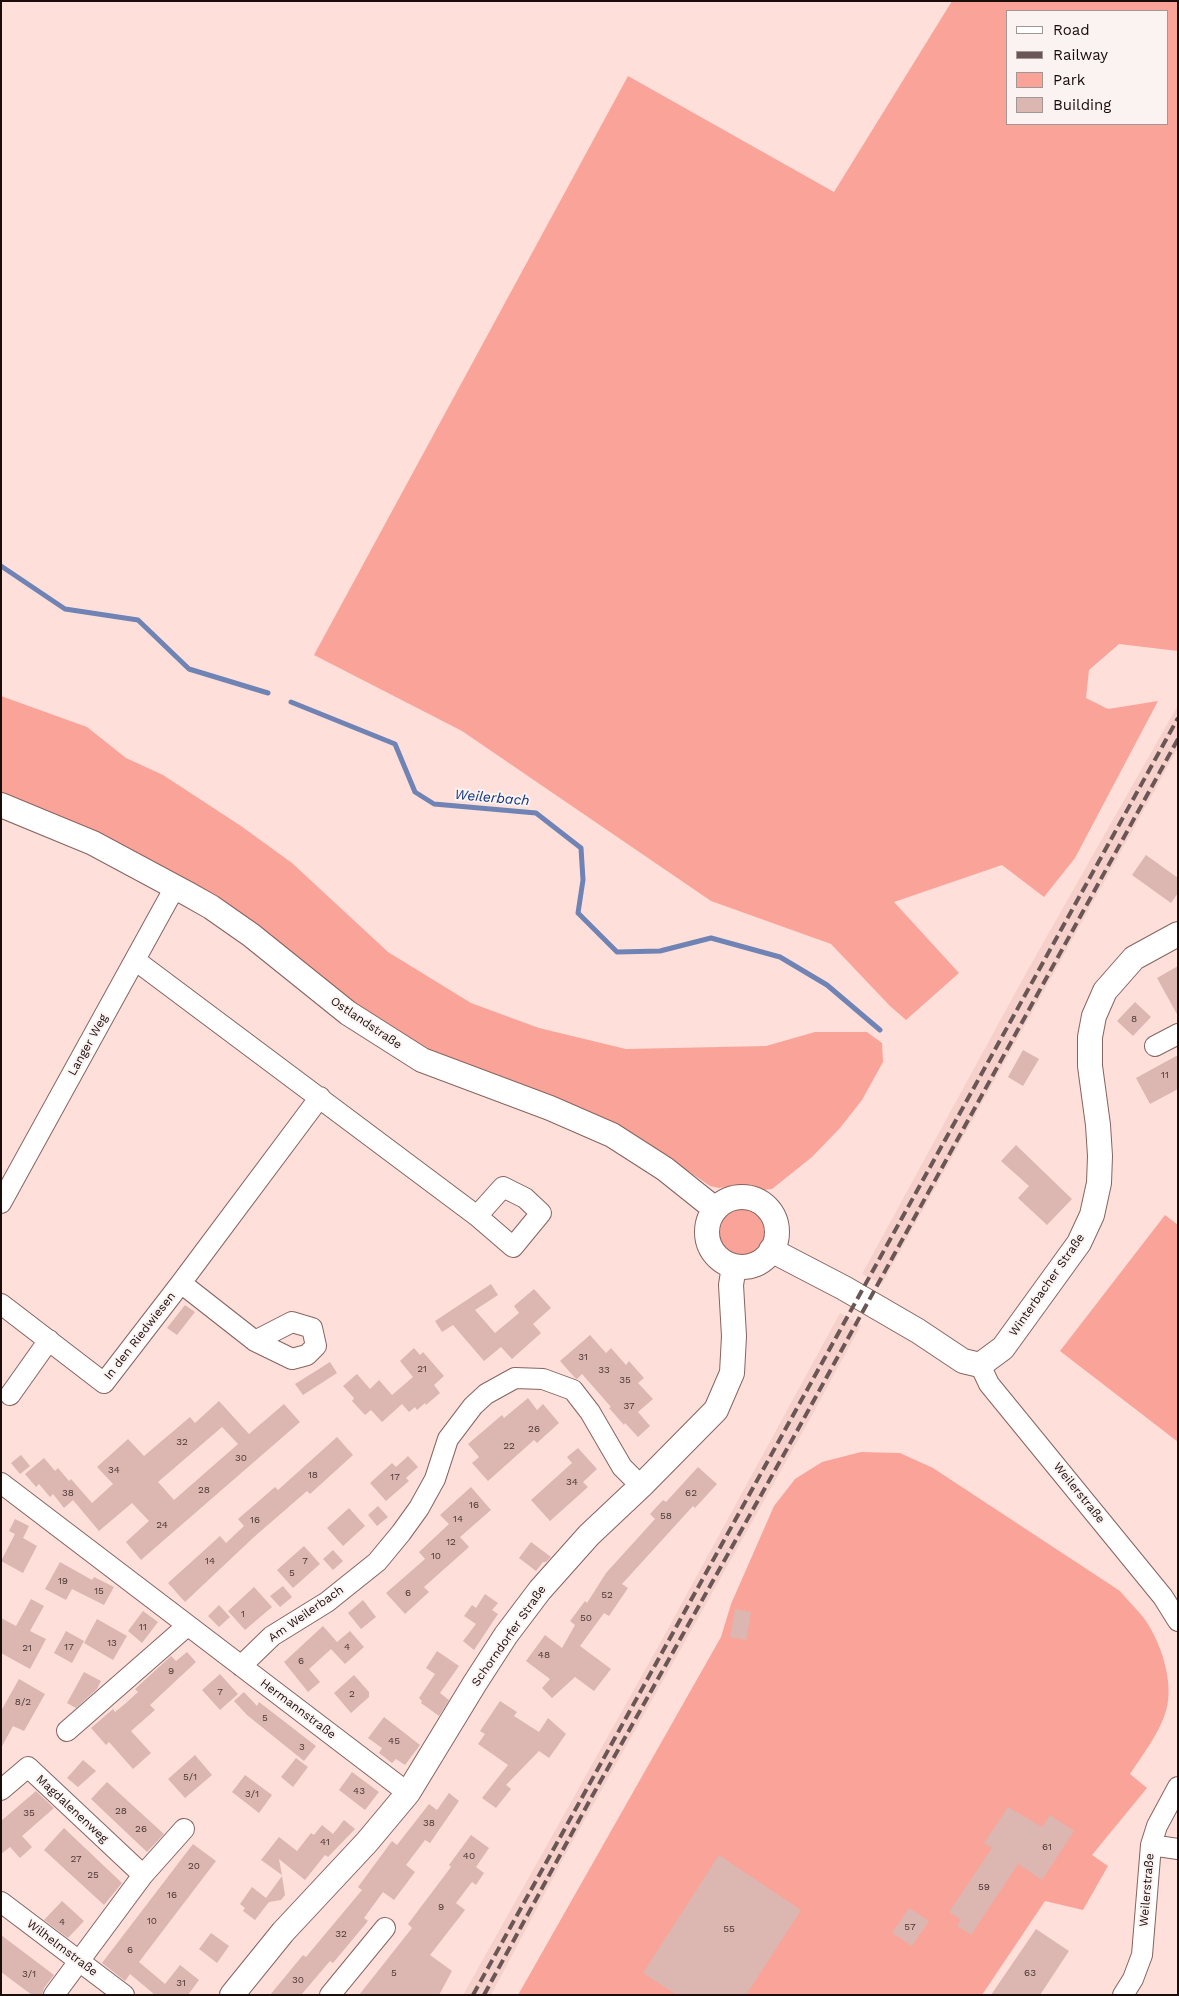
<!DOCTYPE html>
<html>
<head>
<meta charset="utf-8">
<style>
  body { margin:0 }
  #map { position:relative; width:1179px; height:1996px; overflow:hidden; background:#ffdfda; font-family:"Work Sans",sans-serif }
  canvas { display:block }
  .frame { position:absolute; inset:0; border:2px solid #190c0b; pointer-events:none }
  .legend { position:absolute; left:1006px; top:10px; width:162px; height:115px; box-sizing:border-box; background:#fbf3f1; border:1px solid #a19795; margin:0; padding:6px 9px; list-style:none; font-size:15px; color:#190c0b }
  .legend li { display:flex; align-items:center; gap:10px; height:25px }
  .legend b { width:25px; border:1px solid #a19795 }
</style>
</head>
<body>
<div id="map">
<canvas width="1179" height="1996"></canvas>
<div class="frame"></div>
<ul class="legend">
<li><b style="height:6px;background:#fff"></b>Road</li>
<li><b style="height:6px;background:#6a5654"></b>Railway</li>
<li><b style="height:14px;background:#faa499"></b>Park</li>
<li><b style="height:14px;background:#dcb6b0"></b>Building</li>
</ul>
</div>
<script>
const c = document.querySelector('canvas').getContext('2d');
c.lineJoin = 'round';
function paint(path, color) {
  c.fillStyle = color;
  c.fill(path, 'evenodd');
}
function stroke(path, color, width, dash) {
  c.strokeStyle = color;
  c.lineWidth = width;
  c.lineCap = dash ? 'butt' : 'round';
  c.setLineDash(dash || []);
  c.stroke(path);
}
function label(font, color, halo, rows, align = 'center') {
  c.font = font + ' "Work Sans",sans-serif';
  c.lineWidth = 4;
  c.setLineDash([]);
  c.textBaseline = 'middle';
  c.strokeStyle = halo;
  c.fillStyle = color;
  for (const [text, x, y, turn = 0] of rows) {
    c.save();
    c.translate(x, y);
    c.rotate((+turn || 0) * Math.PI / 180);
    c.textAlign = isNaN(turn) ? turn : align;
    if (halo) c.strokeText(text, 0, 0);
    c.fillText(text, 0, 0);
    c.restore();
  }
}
paint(new Path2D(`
  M 1178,705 L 1178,748 L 882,1284 L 862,1274 L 1026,973 Z
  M 840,1313 L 861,1325 L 811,1417 L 570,1846 L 491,1995 L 463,1995 L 664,1636 Z`), '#f6d1cb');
paint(new Path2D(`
  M 952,1 L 1178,1 L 1178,651 L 1119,644 L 1089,670 L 1086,698 L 1108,709 L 1158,701 L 1075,858 L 1044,897 L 1002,865 L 894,902 L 959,973 L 906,1020 L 890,1006 L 831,944 L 711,901 L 462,731 L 314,655 L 628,76 L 834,192 ZM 1168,11 L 1168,124 L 1008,124 L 1008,11 Z
  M 1,696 L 87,727 L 126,758 L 163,775 L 241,826 L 292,863 L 388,952 L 471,1003 L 539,1028 L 626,1049 L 766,1046 L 815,1032 L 867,1032 L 882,1043 L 883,1062 L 862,1100 L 840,1128 L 812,1157 L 772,1189 L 763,1190 L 733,1186 L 719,1188 L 710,1186 L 659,1151 L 605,1120 L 457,1065 L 394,1032 L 30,805 L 1,793 Z
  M716 1231a25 25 0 1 1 50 0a25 25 0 1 1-50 0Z
  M 1165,1215 L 1178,1225 L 1178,1442 L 1060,1351 Z
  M 861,1452 L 900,1453 L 933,1468 L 1120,1591 C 1127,1600 1136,1608 1143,1617 C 1160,1639 1175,1683 1166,1711 C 1159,1734 1143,1754 1130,1774 L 1147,1788 L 1092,1855 L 1108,1866 L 1083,1910 L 1045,1901 L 982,1995 L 518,1995 L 721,1637 L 731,1604 L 774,1506 L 795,1479 L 822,1462 Z`), '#faa499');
stroke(new Path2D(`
  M 1,566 L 65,609 L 138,620 L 189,669 L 268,693
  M 291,702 L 395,744 L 415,792 L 434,804 L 536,813 L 581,848 L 583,880 L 578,913 L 617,952 L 660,951 L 711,938 L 780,957 L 827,985 L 880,1030`), '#6f84b4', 5);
paint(new Path2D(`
  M 1146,855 L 1178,878 L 1178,893 L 1171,903 L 1132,875 Z
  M 1178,966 L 1178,1016 L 1157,978 Z
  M 1135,1002 L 1151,1017 L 1133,1036 L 1117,1021 Z
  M 1023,1050 L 1039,1059 L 1023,1086 L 1008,1077 Z
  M 1178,1055 L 1178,1089 L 1150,1104 L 1136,1078 Z
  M 1016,1145 L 1072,1199 L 1047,1225 L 1018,1198 L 1029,1186 L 1001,1161 Z
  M 491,1284 L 498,1295 L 475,1310 L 495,1333 L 519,1313 L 514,1306 L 534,1289 L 551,1308 L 533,1324 L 541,1333 L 512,1359 L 501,1347 L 484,1361 L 453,1325 L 442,1332 L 435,1321 Z
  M 185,1305 L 195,1312 L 177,1335 L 167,1328 Z
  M 590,1335 L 606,1353 L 611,1348 L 626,1365 L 629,1361 L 644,1378 L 638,1383 L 653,1399 L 638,1412 L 650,1426 L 638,1437 L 625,1423 L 624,1425 L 609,1408 L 611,1407 L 582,1374 L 577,1379 L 575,1378 L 560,1361 Z
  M 414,1348 L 420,1355 L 423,1352 L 444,1376 L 434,1385 L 440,1393 L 426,1405 L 425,1403 L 417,1410 L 415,1407 L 409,1412 L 402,1404 L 382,1422 L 371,1410 L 365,1415 L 352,1401 L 354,1398 L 343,1386 L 357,1374 L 370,1389 L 379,1380 L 392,1395 L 413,1377 L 400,1361 Z
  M 330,1362 L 337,1373 L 303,1395 L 295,1384 Z
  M 528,1398 L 537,1410 L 543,1404 L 559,1423 L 537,1443 L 534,1440 L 488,1481 L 472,1463 L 479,1457 L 468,1444 L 502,1415 L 504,1418 Z
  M 219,1401 L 249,1434 L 284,1404 L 300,1422 L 141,1560 L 126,1542 L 149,1521 L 132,1503 L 99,1531 L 73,1500 L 64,1508 L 53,1494 L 50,1497 L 39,1484 L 36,1487 L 25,1474 L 44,1458 L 55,1471 L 58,1468 L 69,1481 L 71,1479 L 92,1503 L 113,1484 L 97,1467 L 128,1439 L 144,1456 L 190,1417 L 195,1423 ZM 222,1427 L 238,1444 L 174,1500 L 158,1482 Z
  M 337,1437 L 353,1455 L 310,1494 L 307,1491 L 254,1537 L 185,1602 L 168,1583 L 220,1536 L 226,1543 L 244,1526 L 238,1519 L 275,1487 L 278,1490 Z
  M 578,1448 L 597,1469 L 583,1482 L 588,1487 L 550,1521 L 531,1500 L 572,1463 L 567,1457 Z
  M 21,1455 L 30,1466 L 20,1474 L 11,1463 Z
  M 408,1456 L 418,1467 L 406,1478 L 409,1481 L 386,1501 L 370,1483 L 392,1463 L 396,1467 Z
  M 698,1467 L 717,1484 L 695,1508 L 693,1506 L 622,1584 L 628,1588 L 609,1616 L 604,1613 L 580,1646 L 611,1669 L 594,1691 L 575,1677 L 552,1698 L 542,1688 L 550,1679 L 526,1661 L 545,1635 L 562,1648 L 575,1625 L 570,1621 L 585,1601 L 587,1603 L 606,1573 L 655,1519 L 650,1514 L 663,1500 L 666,1502 Z
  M 471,1487 L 491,1510 L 460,1537 L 469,1547 L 424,1587 L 429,1592 L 405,1614 L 386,1593 L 425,1559 L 419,1552 L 449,1524 L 440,1515 Z
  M 378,1506 L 388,1517 L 377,1526 L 368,1515 Z
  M 349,1508 L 365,1526 L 343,1546 L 327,1528 Z
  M 15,1519 L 29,1526 L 23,1538 L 37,1546 L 23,1573 L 1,1561 L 15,1534 L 9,1531 Z
  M 531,1542 L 551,1557 L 546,1562 L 543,1562 L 536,1571 L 519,1558 Z
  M 304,1546 L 320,1564 L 293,1588 L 277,1570 Z
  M 333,1550 L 343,1561 L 333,1570 L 323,1559 Z
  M 60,1562 L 92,1580 L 94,1577 L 114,1587 L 104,1605 L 72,1589 L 66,1600 L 45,1589 Z
  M 283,1586 L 292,1597 L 280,1607 L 270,1596 Z
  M 254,1587 L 272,1607 L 245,1630 L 228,1611 Z
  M 485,1594 L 498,1603 L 492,1610 L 498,1614 L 474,1650 L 463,1641 L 476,1624 L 464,1616 L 472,1605 L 476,1608 Z
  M 31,1599 L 44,1606 L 30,1631 L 46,1639 L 30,1669 L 1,1653 L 1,1618 L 16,1626 Z
  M 363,1600 L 376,1617 L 361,1629 L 348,1613 Z
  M 219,1605 L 230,1617 L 219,1627 L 208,1616 Z
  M 735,1609 L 751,1612 L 746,1640 L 730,1637 Z
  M 143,1611 L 158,1622 L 142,1643 L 128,1631 Z
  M 97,1619 L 127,1636 L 113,1660 L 84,1643 Z
  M 323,1626 L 337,1642 L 350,1631 L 364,1647 L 345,1664 L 331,1649 L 309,1669 L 320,1682 L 308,1692 L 284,1662 Z
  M 66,1631 L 84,1641 L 72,1663 L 54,1653 Z
  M 437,1651 L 459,1666 L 440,1693 L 449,1700 L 439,1716 L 421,1703 L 422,1701 L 419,1698 L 435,1674 L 426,1668 Z
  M 187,1652 L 196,1662 L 150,1705 L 155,1710 L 131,1731 L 151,1753 L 133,1769 L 109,1742 L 106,1745 L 91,1728 L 113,1709 L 115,1712 L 126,1703 L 138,1692 L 135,1689 L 171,1656 L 176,1661 Z
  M 84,1672 L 101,1681 L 97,1689 L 76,1708 L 67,1703 Z
  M 220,1674 L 238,1694 L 220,1710 L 202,1690 Z
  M 354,1675 L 369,1692 L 369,1697 L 351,1713 L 334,1693 Z
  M 19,1679 L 45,1694 L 24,1731 L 13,1726 L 1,1748 L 1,1711 Z
  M 244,1692 L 257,1706 L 259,1702 L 316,1746 L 304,1761 L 247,1715 L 234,1701 Z
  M 500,1701 L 517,1712 L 514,1716 L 539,1732 L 548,1718 L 566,1734 L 549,1758 L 539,1751 L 506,1785 L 511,1789 L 496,1808 L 482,1798 L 508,1765 L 478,1744 L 485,1734 L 480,1731 Z
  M 384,1717 L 420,1745 L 405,1765 L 396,1759 L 392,1763 L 379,1753 L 382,1748 L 368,1738 Z
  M 195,1755 L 212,1775 L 185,1798 L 168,1779 Z
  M 296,1758 L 308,1767 L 293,1787 L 281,1777 Z
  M 83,1760 L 96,1771 L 78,1787 L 67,1778 Z
  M 352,1772 L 379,1792 L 365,1810 L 339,1790 Z
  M 245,1775 L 272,1795 L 259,1813 L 232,1792 Z
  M 107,1782 L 164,1834 L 147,1852 L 91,1799 Z
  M 36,1791 L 54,1808 L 22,1836 L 32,1847 L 20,1858 L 10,1847 L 1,1854 L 1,1821 Z
  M 449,1793 L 459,1801 L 430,1843 L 425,1840 L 406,1865 L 415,1872 L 394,1900 L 383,1892 L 364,1918 L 368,1921 L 333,1963 L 330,1961 L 301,1995 L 270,1995 L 303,1955 L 306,1957 L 362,1890 L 358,1887 L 392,1841 L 397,1845 L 429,1804 L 437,1810 Z
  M 1008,1807 L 1042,1827 L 1050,1815 L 1074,1831 L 1042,1880 L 1018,1864 L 971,1935 L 957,1926 L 961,1920 L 949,1912 L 992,1848 L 984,1843 Z
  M 344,1820 L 355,1829 L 328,1857 L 325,1855 L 305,1880 L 279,1859 L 282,1875 L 261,1860 L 279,1837 L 297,1851 L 311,1833 L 314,1835 L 322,1825 L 333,1834 Z
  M 64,1828 L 122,1883 L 104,1905 L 44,1850 Z
  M 471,1835 L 489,1848 L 476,1867 L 484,1873 L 476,1885 L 472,1882 L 456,1903 L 465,1910 L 430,1955 L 452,1971 L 439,1995 L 359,1995 L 412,1928 L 408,1924 L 451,1867 L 449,1865 Z
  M 193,1844 L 216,1861 L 139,1962 L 165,1984 L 180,1965 L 199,1980 L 188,1995 L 155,1995 L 130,1974 L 125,1981 L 102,1963 Z
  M 719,1855 L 801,1910 L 746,1995 L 677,1995 L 643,1973 Z
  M 282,1876 L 285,1895 L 281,1900 L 269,1902 L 255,1920 L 243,1911 L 245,1908 L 240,1904 L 252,1887 L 266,1898 Z
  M 62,1901 L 84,1921 L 68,1938 L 44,1920 Z
  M 909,1908 L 929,1921 L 912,1946 L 892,1933 Z
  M 1036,1929 L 1069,1951 L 1040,1995 L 991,1995 Z
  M 211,1933 L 229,1946 L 217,1963 L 199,1949 Z
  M 1,1935 L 54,1975 L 44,1988 L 42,1995 L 32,1995 L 1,1972 Z`), '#dcb6b0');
const minor = new Path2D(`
  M 135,960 L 477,1216 L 513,1247 L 541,1213 L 525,1198 L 503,1187 L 477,1216
  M 1155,1046 L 1178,1034
  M 1,1203 L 175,887
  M 181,1283 L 255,1341 L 292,1359 L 307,1355 L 316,1346 L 312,1328 L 292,1322 L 255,1341
  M 1,1304 L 104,1383 L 181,1283 L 320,1097
  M 980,1365 L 989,1384 L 1163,1597 L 1178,1621
  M 10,1395 L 49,1340
  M 1,1483 L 408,1793
  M 241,1666 L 272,1636 L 327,1602 L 377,1562 L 401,1533 L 419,1508 L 435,1479 L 448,1439 L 473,1406 L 486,1394 L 515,1378 L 543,1379 L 573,1390 L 590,1412 L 622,1467 L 641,1486
  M 67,1731 L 187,1626
  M 1,1790 L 28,1767 L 143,1875
  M 1151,1845 L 1178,1849
  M 1,1902 L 124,1995
  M 54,1995 L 143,1875 L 184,1829
  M 330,1995 L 385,1928
  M 1123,1995 L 1133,1979 L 1142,1955 L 1151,1845 L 1157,1826 L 1178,1787`);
const tertiary = new Path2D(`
  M 1,805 L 93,843 L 188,894 L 211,907 L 251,935 L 348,1013 L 422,1060 L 550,1108 L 612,1135 L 665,1169 L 715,1209
  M707 1232a35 35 0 1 1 70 0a35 35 0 1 1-70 0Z
  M 771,1250 L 844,1288 L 918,1331 L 963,1361 L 980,1365 L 1003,1348 L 1079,1243 L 1092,1215 L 1099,1183 L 1100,1156 L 1098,1125 L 1090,1066 L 1090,1037 L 1094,1016 L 1105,991 L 1134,958 L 1178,934
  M 232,1995 L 283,1932 L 367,1842 L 408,1793 L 475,1683 L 506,1635 L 540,1590 L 589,1535 L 641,1486 L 716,1410 L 732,1373 L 734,1336 L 731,1285 L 734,1266`);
stroke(minor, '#86645f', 22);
stroke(tertiary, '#86645f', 26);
stroke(minor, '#fff', 20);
stroke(tertiary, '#fff', 24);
stroke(new Path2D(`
  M 473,1995 L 1178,718
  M 484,1995 L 590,1800 L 797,1431 L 1178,739`), '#6a5654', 4, [10, 5]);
label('10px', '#4a3634', null, [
  ["8",1134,1019],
  ["11",1165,1075],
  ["31",583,1357],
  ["21",422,1369],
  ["33",604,1370],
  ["35",625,1380],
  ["37",629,1406],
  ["26",534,1429],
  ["32",182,1442],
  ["22",509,1446],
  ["30",241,1458],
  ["34",114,1470],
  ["18",313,1475],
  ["17",395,1477],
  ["34",572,1482],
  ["28",204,1490],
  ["38",68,1493],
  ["62",691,1493],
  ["16",474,1505],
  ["58",666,1516],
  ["14",458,1519],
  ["16",255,1520],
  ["24",162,1525],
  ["12",451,1542],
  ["10",436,1556],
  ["14",210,1561],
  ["7",305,1561],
  ["5",292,1573],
  ["19",63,1581],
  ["15",99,1591],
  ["6",408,1593],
  ["52",607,1595],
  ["1",243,1614],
  ["50",586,1618],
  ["11",143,1627],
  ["13",112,1643],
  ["17",69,1647],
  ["4",347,1647],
  ["21",27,1648],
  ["48",544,1655],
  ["6",301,1661],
  ["9",171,1671],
  ["7",220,1692],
  ["2",352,1694],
  ["8/2",23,1702],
  ["5",265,1718],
  ["45",394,1741],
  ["3",302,1747],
  ["5/1",190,1777],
  ["43",359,1791],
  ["3/1",252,1794],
  ["28",121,1811],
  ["35",29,1813],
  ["38",429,1823],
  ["26",141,1829],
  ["41",325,1842],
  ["61",1047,1847],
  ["40",469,1856],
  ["27",76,1859],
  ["20",194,1866],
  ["25",93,1875],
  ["59",984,1887],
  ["16",172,1895],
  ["9",441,1907],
  ["10",152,1921],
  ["4",62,1922],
  ["57",910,1927],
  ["55",729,1929],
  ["32",341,1934],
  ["6",130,1950],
  ["5",394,1973],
  ["63",1030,1973],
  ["3/1",29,1974],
  ["30",298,1980],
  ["31",181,1983]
]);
label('12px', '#190c0b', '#fbf3f1', [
  ["Ostlandstraße",366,1023,34],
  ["Langer Weg",88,1045,-61],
  ["Winterbacher Straße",1047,1285,-55],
  ["In den Riedwiesen",140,1336,-52],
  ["Weilerstraße",1079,1493,51],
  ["Am Weilerbach",306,1614,-35],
  ["Schorndorfer Straße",509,1636,-55],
  ["Hermannstraße",298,1709,37],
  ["Magdalenenweg",72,1809,43],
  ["Weilerstraße",1147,1890,-85],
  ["Wilhelmstraße",62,1948,37]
]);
label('italic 14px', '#0f337f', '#fbf3f1', [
  ["Weilerbach",492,798,5]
]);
</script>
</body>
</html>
